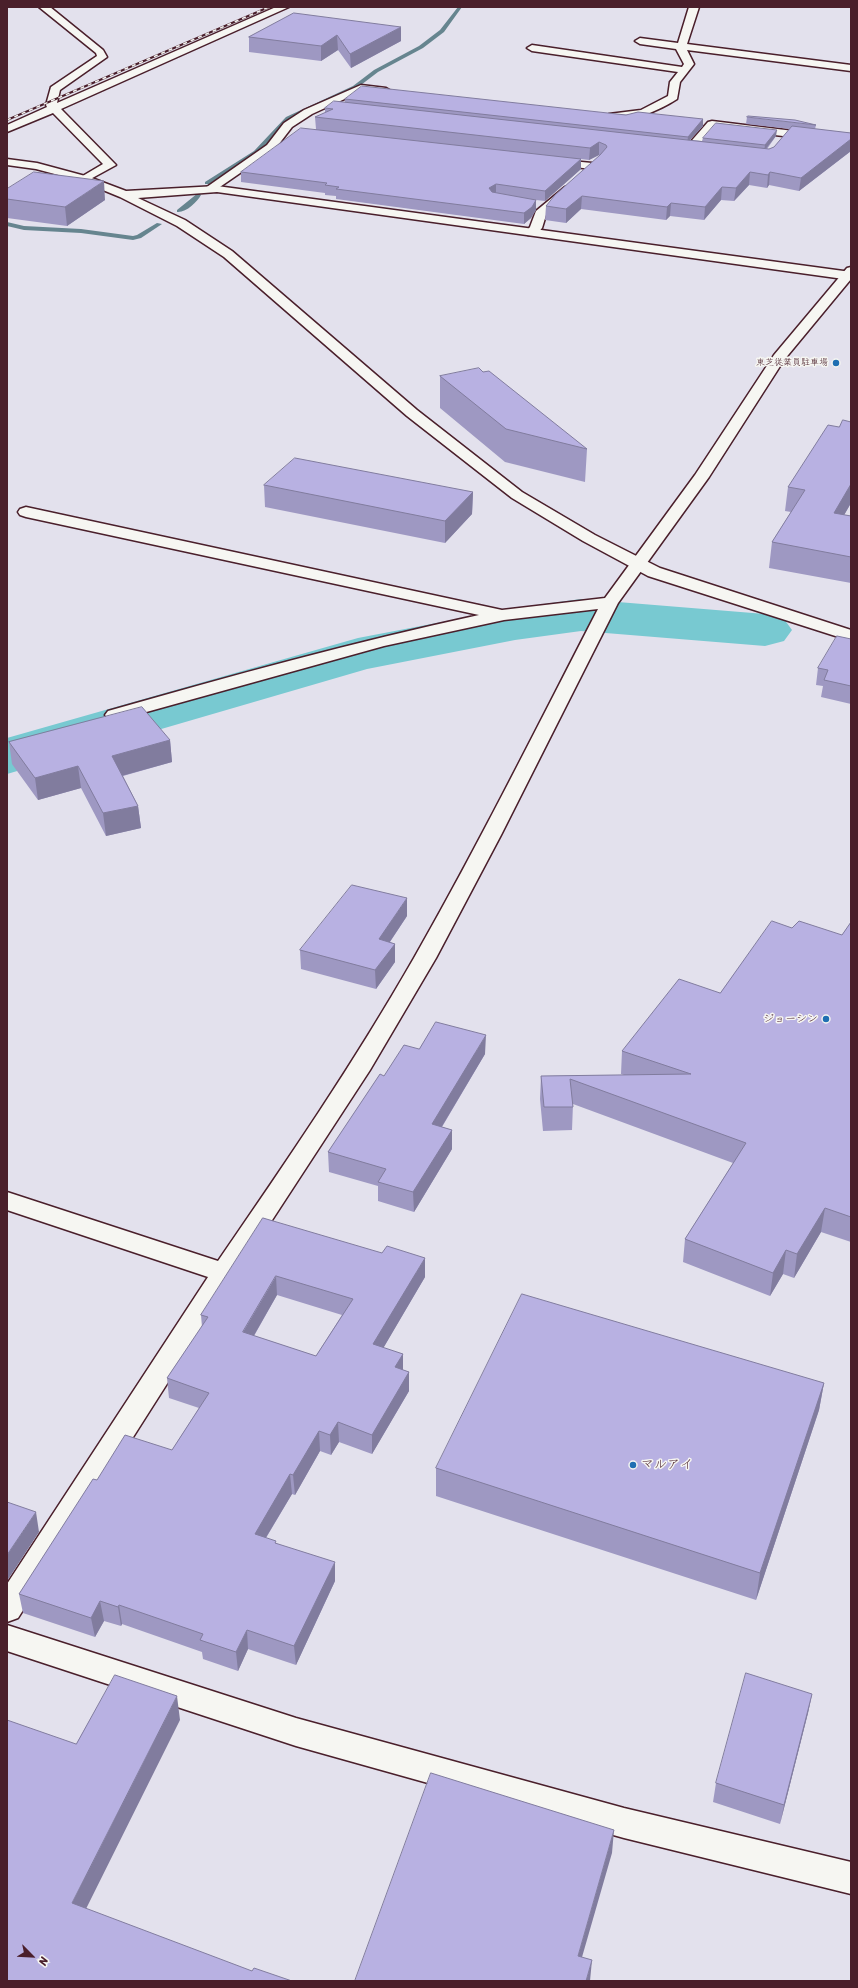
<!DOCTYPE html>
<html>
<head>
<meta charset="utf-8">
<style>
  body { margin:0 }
  #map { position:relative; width:858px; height:1988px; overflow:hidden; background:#e3e1ed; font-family:Sriracha,sans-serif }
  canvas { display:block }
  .frame { position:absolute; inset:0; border:8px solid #4a1f2b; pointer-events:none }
  .north { position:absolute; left:12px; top:1936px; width:40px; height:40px; -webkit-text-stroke:3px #f6f6f2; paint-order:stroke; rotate:114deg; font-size:11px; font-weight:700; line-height:16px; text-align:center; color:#4a1f2b }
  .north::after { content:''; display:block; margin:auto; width:14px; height:18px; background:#4a1f2b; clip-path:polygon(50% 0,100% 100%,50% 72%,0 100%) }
</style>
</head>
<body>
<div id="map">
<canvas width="858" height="1988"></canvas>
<div class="frame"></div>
<div class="north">N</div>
</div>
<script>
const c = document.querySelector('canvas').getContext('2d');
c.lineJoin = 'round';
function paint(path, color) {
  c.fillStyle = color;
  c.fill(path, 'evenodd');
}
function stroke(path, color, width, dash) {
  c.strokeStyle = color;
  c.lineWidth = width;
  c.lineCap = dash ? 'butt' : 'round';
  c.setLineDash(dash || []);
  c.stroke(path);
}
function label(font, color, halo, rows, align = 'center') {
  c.font = font + ' Sriracha,"Klee One",sans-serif';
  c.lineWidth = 3;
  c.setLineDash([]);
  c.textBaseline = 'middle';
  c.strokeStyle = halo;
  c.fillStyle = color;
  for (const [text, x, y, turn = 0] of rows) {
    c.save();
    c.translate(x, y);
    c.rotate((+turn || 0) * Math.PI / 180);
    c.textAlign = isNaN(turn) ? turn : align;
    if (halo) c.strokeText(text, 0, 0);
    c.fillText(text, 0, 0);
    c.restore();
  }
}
paint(new Path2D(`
  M 458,7 L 462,7 L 444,32 L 423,48 L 378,72 L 357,88 L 290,119 L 258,153 L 209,184 L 205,184 L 205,182 L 254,151 L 286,117 L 353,86 L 374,70 L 419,46 L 440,30 Z
  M 198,193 L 201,195 C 197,202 186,213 177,212 L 177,210 Z
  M 7,222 L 24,226 L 81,229 L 133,236 L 137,235 L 157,223 L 162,224 L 141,238 L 133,240 L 81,233 L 24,230 L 7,226 Z`), '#66858f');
paint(new Path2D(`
  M 581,599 L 765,614 L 784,619 L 792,630 L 784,641 L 765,646 L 581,631 L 515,640 L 367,669 L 7,774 L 7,738 L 358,638 L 515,608 Z`), '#78c9d1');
const street = new Path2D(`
  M 39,7 L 50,7 L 103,50 L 107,57 L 60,90 L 57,103 L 276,7 L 289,7 L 61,109 L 116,165 L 85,182 L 81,181 L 79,179 L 81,177 L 103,164 L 53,113 L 7,132 L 7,125 L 47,107 L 46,105 L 51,87 L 97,56 L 96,53 Z
  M 689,7 L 699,7 L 687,44 L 851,65 L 851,71 L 687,50 L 694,64 L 680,82 L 677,99 C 665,107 620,130 608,116 L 609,114 L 641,110 L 668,96 L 670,82 L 678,72 L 532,51 L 527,48 L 532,45 L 682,67 L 684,64 L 676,49 L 640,44 L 635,41 L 640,38 L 678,43 Z
  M 361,85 L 386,88 L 391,91 L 386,94 L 362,91 L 312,114 L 292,127 L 275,149 L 214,191 L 206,191 L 204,189 L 267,145 L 284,123 L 304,110 Z
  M 712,121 L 851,138 L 851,144 L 715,128 L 695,150 L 687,150 L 686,148 L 687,146 L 708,122 Z
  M 551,159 L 592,163 L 598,166 L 592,169 L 547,164 L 545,162 L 547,160 Z
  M 569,186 L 575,189 L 546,215 L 542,228 L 536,235 L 528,235 L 526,232 L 530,227 L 536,211 L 565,187 Z
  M 851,267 L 851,279 L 784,360 L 709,477 L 618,603 L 501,835 L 436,958 L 370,1070 L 233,1280 L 18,1618 L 7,1622 L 7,1584 L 208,1277 L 7,1210 L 7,1192 L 218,1261 C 286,1162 354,1063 414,958 C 479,844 538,725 598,609 L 504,620 L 384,646 L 114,721 L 108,719 L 105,715 L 108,711 C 231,676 354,642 479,615 L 26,517 L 20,515 L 18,512 L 20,509 L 26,507 L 502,610 L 605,598 L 695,475 L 774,355 L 847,268 Z
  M 7,1625 L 296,1718 L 624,1808 L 851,1862 L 851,1894 L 624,1838 L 296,1746 L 7,1651 Z`);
const secondary = new Path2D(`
  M 7,159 L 37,163 L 89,177 L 126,191 L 217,186 L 851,272 L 851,280 L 217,192 L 138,198 L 185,220 L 232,251 L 417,410 L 522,492 L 595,535 L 660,568 L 851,630 L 851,641 L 648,576 L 583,541 L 512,498 L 407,416 L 224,257 L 177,226 L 120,197 L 81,181 L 36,169 L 7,165 Z`);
stroke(street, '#4a1f2b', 3);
stroke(secondary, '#4a1f2b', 3);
paint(street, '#f6f6f2');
paint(secondary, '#f6f6f2');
const rail = new Path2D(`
  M 7,120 L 269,7`);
stroke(rail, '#4a1f2b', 2);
stroke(rail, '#f6f6f2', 1.5, [4]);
paint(new Path2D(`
  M 294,13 L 401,41 L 351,68 L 338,50 L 321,61 L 249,52 L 249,37 Z
  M 345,99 L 703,119 L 703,126 L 690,140 L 702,141 L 703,138 L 776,136 L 767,149 L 769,149 L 774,147 L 790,129 L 746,124 L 747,117 L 816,125 L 815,129 L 851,133 L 851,151 L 799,191 L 769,185 L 767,188 L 749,185 L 734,201 L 721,200 L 704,220 L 670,216 L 666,220 L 581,209 L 566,223 L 545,220 L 546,206 L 600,155 L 599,155 L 589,160 L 581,159 L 581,169 L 545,201 L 536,200 L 536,210 L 531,218 L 524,224 L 336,199 L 336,196 L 325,195 L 325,193 L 241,182 L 241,172 L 316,129 L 315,117 L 325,113 L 325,108 L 345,102 Z
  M 7,189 L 105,200 L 67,226 L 7,218 Z
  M 440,376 L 587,449 L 585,482 L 505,462 L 440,408 Z
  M 851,422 L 851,503 L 844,515 L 851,516 L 851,583 L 769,568 L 772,542 L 791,512 L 785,511 L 788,487 L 839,427 Z
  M 264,485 L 473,492 L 472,514 L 445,543 L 265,507 Z
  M 851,639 L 851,704 L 821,697 L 823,686 L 816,685 L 818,668 Z
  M 170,740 L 172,762 L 123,776 L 138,806 L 141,828 L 106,836 L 81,788 L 38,800 L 12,764 L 9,742 Z
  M 407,916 L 390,942 L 395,944 L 395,962 L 376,989 L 301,969 L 300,950 Z
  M 851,922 L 851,1242 L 821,1232 L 794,1278 L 783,1274 L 770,1296 L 683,1262 L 685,1239 L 733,1163 L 573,1104 L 572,1130 L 543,1131 L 540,1099 L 541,1076 L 624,1075 L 621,1074 L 622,1051 L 720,993 L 792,928 L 842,935 Z
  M 419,1049 L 485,1054 L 442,1127 L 452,1130 L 452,1149 L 414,1212 L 378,1201 L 378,1186 L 329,1172 L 328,1152 L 384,1076 Z
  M 263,1218 L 425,1277 L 383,1348 L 403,1354 L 403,1370 L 409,1372 L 409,1391 L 372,1454 L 339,1442 L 331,1455 L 320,1451 L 295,1495 L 292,1494 L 266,1538 L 276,1543 L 335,1581 L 296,1665 L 248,1649 L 238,1671 L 203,1659 L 202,1652 L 122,1624 L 121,1626 L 104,1621 L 95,1637 L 23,1613 L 19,1594 L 97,1480 L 172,1450 L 199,1408 L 169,1398 L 167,1378 L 202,1327 L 201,1315 ZM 277,1295 L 342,1315 L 316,1356 L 254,1336 Z
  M 824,1383 L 819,1410 L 756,1600 L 436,1496 L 436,1468 Z
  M 812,1694 L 808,1713 L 780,1824 L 713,1802 L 716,1783 Z`), '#9e98c2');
paint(new Path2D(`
  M 401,27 L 401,41 L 351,68 L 350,54 Z
  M 337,35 L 338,50 L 321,61 L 321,46 Z
  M 703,119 L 703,126 L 687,143 L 688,137 Z
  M 777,130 L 776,136 L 764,151 L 765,145 Z
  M 851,139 L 851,151 L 799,191 L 801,178 Z
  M 599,142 L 599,155 L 589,160 L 590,148 Z
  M 581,159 L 581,169 L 545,201 L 545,191 Z
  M 750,172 L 749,185 L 734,201 L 736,188 Z
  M 770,172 L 769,185 L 767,188 L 768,175 Z
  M 104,181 L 105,200 L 67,226 L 65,207 Z
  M 496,184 L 496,195 L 489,198 L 489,188 Z
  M 722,187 L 721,200 L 704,220 L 705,207 Z
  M 582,196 L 581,209 L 566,223 L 566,209 Z
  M 536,200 L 536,210 L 531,218 L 524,224 L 524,213 Z
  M 671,203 L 670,216 L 666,220 L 667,207 Z
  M 851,484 L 851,503 L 831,538 L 834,513 Z
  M 473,492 L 472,514 L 445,543 L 445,521 Z
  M 170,740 L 172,762 L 114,778 L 112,756 Z
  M 78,766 L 81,788 L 38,800 L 35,778 Z
  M 138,806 L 141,828 L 106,836 L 103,813 Z
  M 407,898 L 407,916 L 379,958 L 379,939 Z
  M 395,944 L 395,962 L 376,989 L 375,970 Z
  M 486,1035 L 485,1054 L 432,1143 L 432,1124 Z
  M 452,1130 L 452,1149 L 414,1212 L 413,1192 Z
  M 825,1208 L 821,1232 L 794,1278 L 797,1254 Z
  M 786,1250 L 783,1274 L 770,1296 L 773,1273 Z
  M 425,1258 L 425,1277 L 374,1364 L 373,1344 Z
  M 276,1276 L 277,1295 L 245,1351 L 243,1332 Z
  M 403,1354 L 403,1374 L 395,1367 Z
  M 409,1372 L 409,1391 L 372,1454 L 372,1435 Z
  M 824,1383 L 819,1410 L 756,1600 L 760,1573 Z
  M 338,1422 L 339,1442 L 331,1455 L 330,1435 Z
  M 319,1431 L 320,1451 L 295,1495 L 293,1475 Z
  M 290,1474 L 292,1494 L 256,1554 L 255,1534 Z
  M 36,1512 L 39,1532 L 7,1581 L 7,1555 Z
  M 335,1562 L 335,1581 L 296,1665 L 294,1646 Z
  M 100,1601 L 104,1621 L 95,1637 L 91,1618 Z
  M 119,1605 L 122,1624 L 121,1626 L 118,1607 Z
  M 247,1630 L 248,1649 L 238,1671 L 236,1652 Z
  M 812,1694 L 808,1713 L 780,1824 L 784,1805 Z
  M 177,1696 L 180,1720 L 77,1927 L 72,1903 Z
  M 614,1830 L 612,1853 L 576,1978 L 578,1956 Z
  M 592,1960 L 590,1981 L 586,1981 Z`), '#817c9e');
const building = new Path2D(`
  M 294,13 L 401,27 L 350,54 L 337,35 L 321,46 L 249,37 Z
  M 362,86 L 626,115 L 638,112 L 703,119 L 688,137 L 345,99 Z
  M 334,101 L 769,149 L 774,147 L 792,126 L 851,133 L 851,139 L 801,178 L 770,172 L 768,175 L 750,172 L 736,188 L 722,187 L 705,207 L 671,203 L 667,207 L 582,196 L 566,209 L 546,206 L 555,195 L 600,155 L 607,147 L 606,145 L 599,142 L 590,148 L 315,117 L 333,109 L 325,108 Z
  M 748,116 L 795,120 L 816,125 L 747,117 Z
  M 716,123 L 777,130 L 765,145 L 703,138 Z
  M 301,128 L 581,159 L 545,191 L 496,184 L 489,188 L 492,192 L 536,200 L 532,207 L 524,213 L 336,189 L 339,187 L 325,185 L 327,183 L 241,172 Z
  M 34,172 L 104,181 L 65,207 L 7,199 L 7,189 Z
  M 479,368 L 483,372 L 489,371 L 587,449 L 506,429 L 440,376 Z
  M 843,420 L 851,422 L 851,484 L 834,513 L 851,516 L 851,557 L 772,542 L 805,490 L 788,487 L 828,425 L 839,427 Z
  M 295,458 L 473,492 L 445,521 L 264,485 Z
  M 837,636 L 851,639 L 851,686 L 824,680 L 828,670 L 818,668 Z
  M 142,707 L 170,740 L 112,756 L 138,806 L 103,813 L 78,766 L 35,778 L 9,742 Z
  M 352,885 L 407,898 L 379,939 L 395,944 L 375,970 L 300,950 Z
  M 772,921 L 792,928 L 799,921 L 842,935 L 851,922 L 851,1217 L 825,1208 L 797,1254 L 786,1250 L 773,1273 L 685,1239 L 746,1143 L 570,1079 L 573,1107 L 544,1107 L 541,1076 L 691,1074 L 622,1051 L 679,979 L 720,993 Z
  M 436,1022 L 486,1035 L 432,1124 L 452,1130 L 413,1192 L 378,1182 L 386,1169 L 328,1152 L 380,1074 L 384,1076 L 404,1045 L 419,1049 Z
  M 263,1218 L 382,1253 L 387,1246 L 425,1258 L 373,1344 L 403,1354 L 395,1367 L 409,1372 L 372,1435 L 338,1422 L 330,1435 L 319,1431 L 293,1475 L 290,1474 L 255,1534 L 276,1541 L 275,1543 L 335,1562 L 294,1646 L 247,1630 L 236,1652 L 200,1640 L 203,1634 L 119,1605 L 118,1607 L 100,1601 L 91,1618 L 19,1594 L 93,1479 L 97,1480 L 125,1435 L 172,1450 L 209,1393 L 167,1378 L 208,1317 L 201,1315 ZM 276,1276 L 353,1299 L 316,1356 L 243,1332 Z
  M 522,1294 L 824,1383 L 760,1573 L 436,1468 Z
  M 7,1502 L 36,1512 L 7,1555 Z
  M 746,1673 L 812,1694 L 784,1805 L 716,1783 Z
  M 115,1675 L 177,1696 L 72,1903 L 252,1971 L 254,1968 L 292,1981 L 7,1981 L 7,1720 L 76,1744 Z
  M 431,1773 L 614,1830 L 578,1956 L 592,1960 L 586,1981 L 355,1981 Z`);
paint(building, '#b8b1e2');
stroke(building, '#817c9e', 1);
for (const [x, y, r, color] of [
  [836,363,4,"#1f6fb2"],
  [826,1019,4,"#1f6fb2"],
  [633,1465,4,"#1f6fb2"]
]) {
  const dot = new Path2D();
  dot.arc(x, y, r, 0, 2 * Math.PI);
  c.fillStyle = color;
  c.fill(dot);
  stroke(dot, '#f6f6f2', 1.5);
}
label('9px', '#4a1f2b', '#f6f6f2', [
  ["東芝従業員駐車場",828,363]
], 'right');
label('11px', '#4a1f2b', '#f6f6f2', [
  ["ジョーシン",818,1019]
], 'right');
label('13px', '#4a1f2b', '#f6f6f2', [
  ["マルアイ",641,1465]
], 'left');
</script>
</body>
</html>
